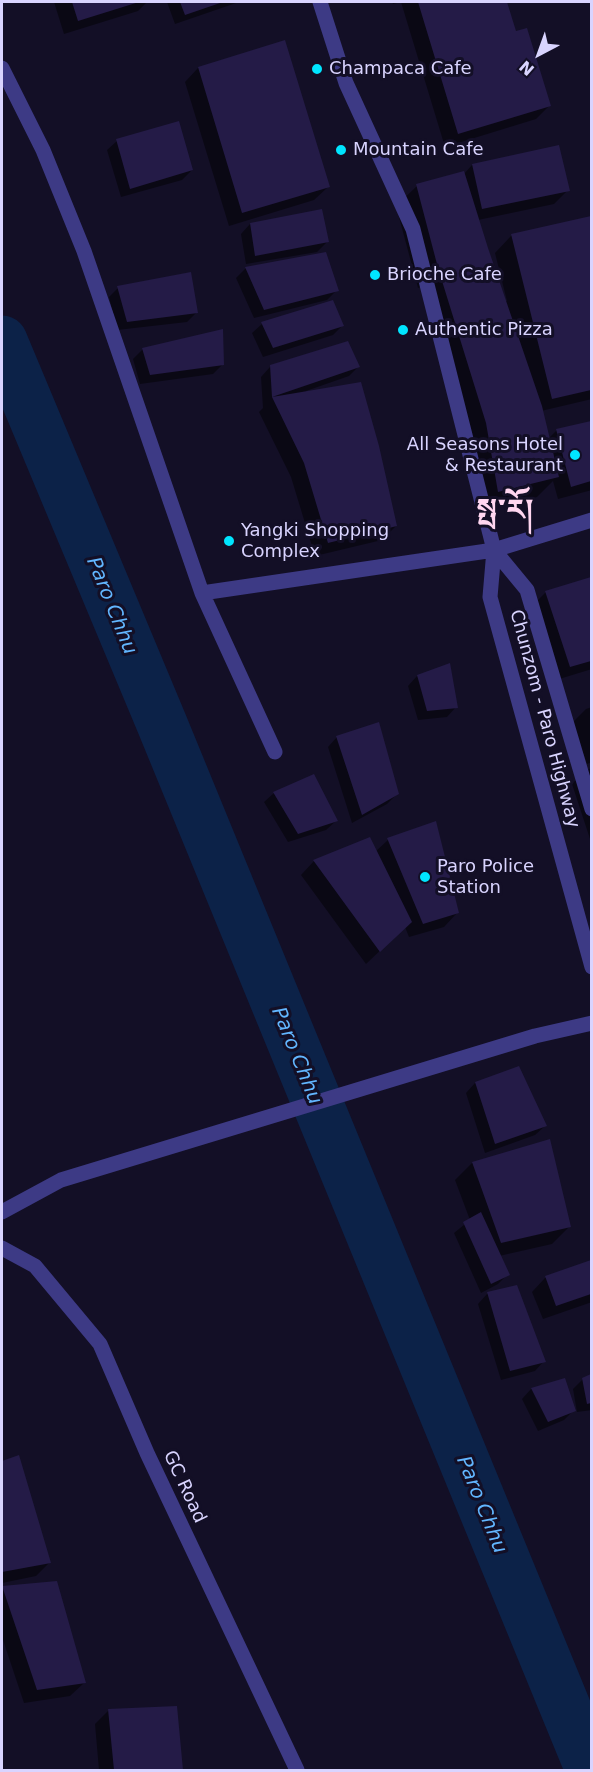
<!DOCTYPE html>
<html>
<head>
<meta charset="utf-8">
<style>
  body { margin:0 }
  #map { position:relative; width:593px; height:1772px; overflow:hidden; background:#130f26; font-family:"DejaVu Sans",sans-serif }
  canvas { display:block }
  .frame { position:absolute; inset:0; border:3px solid #d9d4ff; pointer-events:none }
  .north { position:absolute; left:509px; top:24px; width:60px; height:60px; -webkit-text-stroke:4px #130f26; paint-order:stroke; rotate:221deg; font-size:16px; font-weight:700; line-height:24px; text-align:center; color:#d9d4ff }
  .north::after { content:''; display:block; margin:auto; width:21px; height:27px; background:#d9d4ff; clip-path:polygon(50% 0,100% 100%,50% 72%,0 100%) }
</style>
</head>
<body>
<div id="map">
<canvas width="593" height="1772"></canvas>
<div class="frame"></div>
<div class="north">N</div>
</div>
<script>
const c = document.querySelector('canvas').getContext('2d');
c.lineJoin = 'round';
function paint(path, color) {
  c.fillStyle = color;
  c.fill(path, 'evenodd');
}
function stroke(path, color, width, dash) {
  c.strokeStyle = color;
  c.lineWidth = width;
  c.lineCap = dash ? 'butt' : 'round';
  c.setLineDash(dash || []);
  c.stroke(path);
}
function label(font, color, halo, rows, align = 'center') {
  c.font = font + ' "DejaVu Sans","Noto Serif Tibetan",sans-serif';
  c.lineWidth = 6;
  c.setLineDash([]);
  c.textBaseline = 'middle';
  c.strokeStyle = halo;
  c.fillStyle = color;
  for (const [text, x, y, turn = 0] of rows) {
    c.save();
    c.translate(x, y);
    c.rotate((+turn || 0) * Math.PI / 180);
    c.textAlign = isNaN(turn) ? turn : align;
    if (halo) c.strokeText(text, 0, 0);
    c.fillText(text, 0, 0);
    c.restore();
  }
}
paint(new Path2D(`
  M 54,2 L 147,2 L 138,11 L 64,34 Z
  M 167,2 L 239,2 L 175,24 Z
  M 392,2 L 506,2 L 515,33 L 550,105 L 536,119 L 445,147 L 401,2 L 393,4 Z
  M 284,42 L 328,187 L 314,200 L 229,226 L 185,82 L 198,68 Z
  M 117,141 L 192,170 L 182,180 L 121,197 L 107,150 Z
  M 472,165 L 568,190 L 554,204 L 478,220 L 504,301 L 507,301 L 495,253 L 511,236 L 592,217 L 592,399 L 541,411 L 548,439 L 557,430 L 592,422 L 592,490 L 558,499 L 553,481 L 537,497 L 478,512 L 426,284 L 418,288 L 396,206 L 417,186 L 464,174 Z
  M 250,224 L 327,242 L 317,252 L 246,264 L 241,234 Z
  M 246,268 L 337,290 L 327,300 L 254,318 L 236,278 Z
  M 118,288 L 197,312 L 187,322 L 117,330 L 109,297 Z
  M 332,301 L 343,325 L 333,335 L 263,357 L 252,333 L 262,324 Z
  M 143,349 L 223,364 L 213,374 L 140,384 L 133,359 Z
  M 270,367 L 358,367 L 349,376 L 306,391 L 396,526 L 382,540 L 315,556 L 291,477 L 259,412 L 263,408 L 261,377 Z
  M 592,578 L 592,669 L 556,680 L 532,606 L 546,592 Z
  M 417,676 L 456,707 L 447,717 L 418,720 L 408,686 Z
  M 592,707 L 592,762 L 587,764 L 572,723 L 586,709 Z
  M 337,737 L 397,794 L 387,804 L 352,823 L 328,747 Z
  M 592,768 L 592,845 L 572,784 L 586,770 Z
  M 314,776 L 336,821 L 326,830 L 288,842 L 264,802 L 274,793 Z
  M 435,823 L 457,913 L 444,927 L 409,937 L 405,927 L 366,964 L 301,875 L 314,861 L 375,852 L 388,840 Z
  M 475,1083 L 545,1126 L 535,1135 L 485,1153 L 466,1093 Z
  M 549,1141 L 569,1227 L 552,1244 L 499,1256 L 508,1274 L 498,1284 L 481,1293 L 454,1233 L 470,1220 L 455,1180 L 472,1163 Z
  M 592,1262 L 592,1302 L 543,1319 L 532,1292 L 545,1278 Z
  M 516,1287 L 544,1361 L 535,1371 L 501,1380 L 478,1304 L 487,1294 Z
  M 592,1376 L 592,1410 L 577,1412 L 573,1389 L 583,1379 Z
  M 564,1380 L 574,1410 L 564,1420 L 538,1431 L 522,1399 L 531,1389 Z
  M 18,1457 L 50,1562 L 36,1576 L 2,1583 L 2,1463 Z
  M 3,1587 L 84,1683 L 70,1696 L 24,1703 L 2,1637 Z
  M 176,1708 L 182,1770 L 99,1770 L 95,1724 L 109,1710 Z`), '#0007');
stroke(new Path2D(`
  M 2,341 L 162,724 L 591,1770`), '#0c2248', 51);
paint(new Path2D(`
  M 72,2 L 139,2 L 78,21 Z
  M 180,2 L 223,2 L 185,15 Z
  M 418,2 L 507,2 L 516,31 L 527,28 L 551,106 L 458,134 Z
  M 285,40 L 330,187 L 242,213 L 198,67 Z
  M 179,121 L 193,170 L 130,189 L 116,139 Z
  M 559,145 L 570,191 L 482,209 L 472,164 Z
  M 464,171 L 488,248 L 542,406 L 559,477 L 498,492 L 486,423 L 438,268 L 416,184 Z
  M 322,209 L 329,242 L 255,256 L 250,223 Z
  M 591,216 L 591,390 L 552,399 L 511,234 Z
  M 326,252 L 339,291 L 264,310 L 245,267 Z
  M 191,272 L 198,313 L 127,322 L 117,286 Z
  M 333,300 L 344,326 L 273,348 L 261,322 Z
  M 223,329 L 224,365 L 150,375 L 142,348 Z
  M 348,341 L 360,367 L 272,397 L 270,365 Z
  M 361,382 L 379,446 L 397,526 L 328,543 L 304,463 L 272,397 Z
  M 591,421 L 591,481 L 571,487 L 556,429 Z
  M 591,577 L 591,661 L 570,667 L 545,591 Z
  M 450,663 L 458,708 L 427,711 L 417,675 Z
  M 379,722 L 399,794 L 362,815 L 336,736 Z
  M 314,774 L 338,821 L 298,834 L 273,792 Z
  M 436,821 L 459,913 L 423,924 L 387,838 Z
  M 370,837 L 412,922 L 380,952 L 313,860 Z
  M 519,1066 L 547,1126 L 495,1144 L 475,1082 Z
  M 550,1139 L 571,1227 L 501,1243 L 472,1162 Z
  M 481,1212 L 510,1275 L 491,1284 L 463,1222 Z
  M 591,1260 L 591,1294 L 556,1306 L 545,1276 Z
  M 517,1285 L 546,1362 L 510,1371 L 487,1292 Z
  M 591,1374 L 591,1403 L 587,1404 L 582,1378 Z
  M 565,1378 L 576,1411 L 548,1422 L 531,1388 Z
  M 19,1455 L 51,1563 L 2,1572 L 2,1461 Z
  M 57,1581 L 86,1683 L 37,1690 L 2,1586 Z
  M 177,1706 L 183,1770 L 114,1770 L 108,1709 Z`), '#241b47');
stroke(new Path2D(`
  M 320,2 L 346,83 L 413,229 L 494,550 L 490,597 L 592,967
  M 2,68 L 43,150 L 84,251 L 202,593 L 275,752
  M 494,550 L 527,590 L 592,809
  M 202,593 L 494,550 L 592,520
  M 2,1212 L 61,1180 L 535,1036 L 592,1023
  M 2,1248 L 35,1266 L 100,1344 L 147,1453 L 297,1770`), '#3d3a85', 15);
for (const [x, y, r, color] of [
  [317,69,6,"#00e5ff"],
  [341,150,6,"#00e5ff"],
  [375,275,6,"#00e5ff"],
  [403,330,6,"#00e5ff"],
  [575,455,6,"#00e5ff"],
  [229,541,6,"#00e5ff"],
  [425,877,6,"#00e5ff"]
]) {
  const dot = new Path2D();
  dot.arc(x, y, r, 0, 2 * Math.PI);
  c.fillStyle = color;
  c.fill(dot);
  stroke(dot, '#130f26', 2);
}
label('18px', '#d9d4ff', '#130f26', [
  ["Champaca Cafe",329,69],
  ["Mountain Cafe",353,150],
  ["Brioche Cafe",387,275],
  ["Authentic Pizza",415,330],
  ["All Seasons Hotel",563,445,"right"],
  ["& Restaurant",563,466,"right"],
  ["Yangki Shopping",241,531],
  ["Complex",241,552],
  ["Paro Police",437,867],
  ["Station",437,888]
], 'left');
label('18px', '#d9d4ff', '#130f26', [
  ["Chunzom - Paro Highway",544,719,75],
  ["GC Road",184,1487,65]
]);
label('italic 20px', '#62b6ff', '#130f26', [
  ["Paro Chhu",111,606,68],
  ["Paro Chhu",296,1056,68],
  ["Paro Chhu",481,1505,68]
]);
label('bold 30px', '#ffd6f0', '#130f26', [
  ["སྤ་རོ།",505,512]
]);
</script>
</body>
</html>
